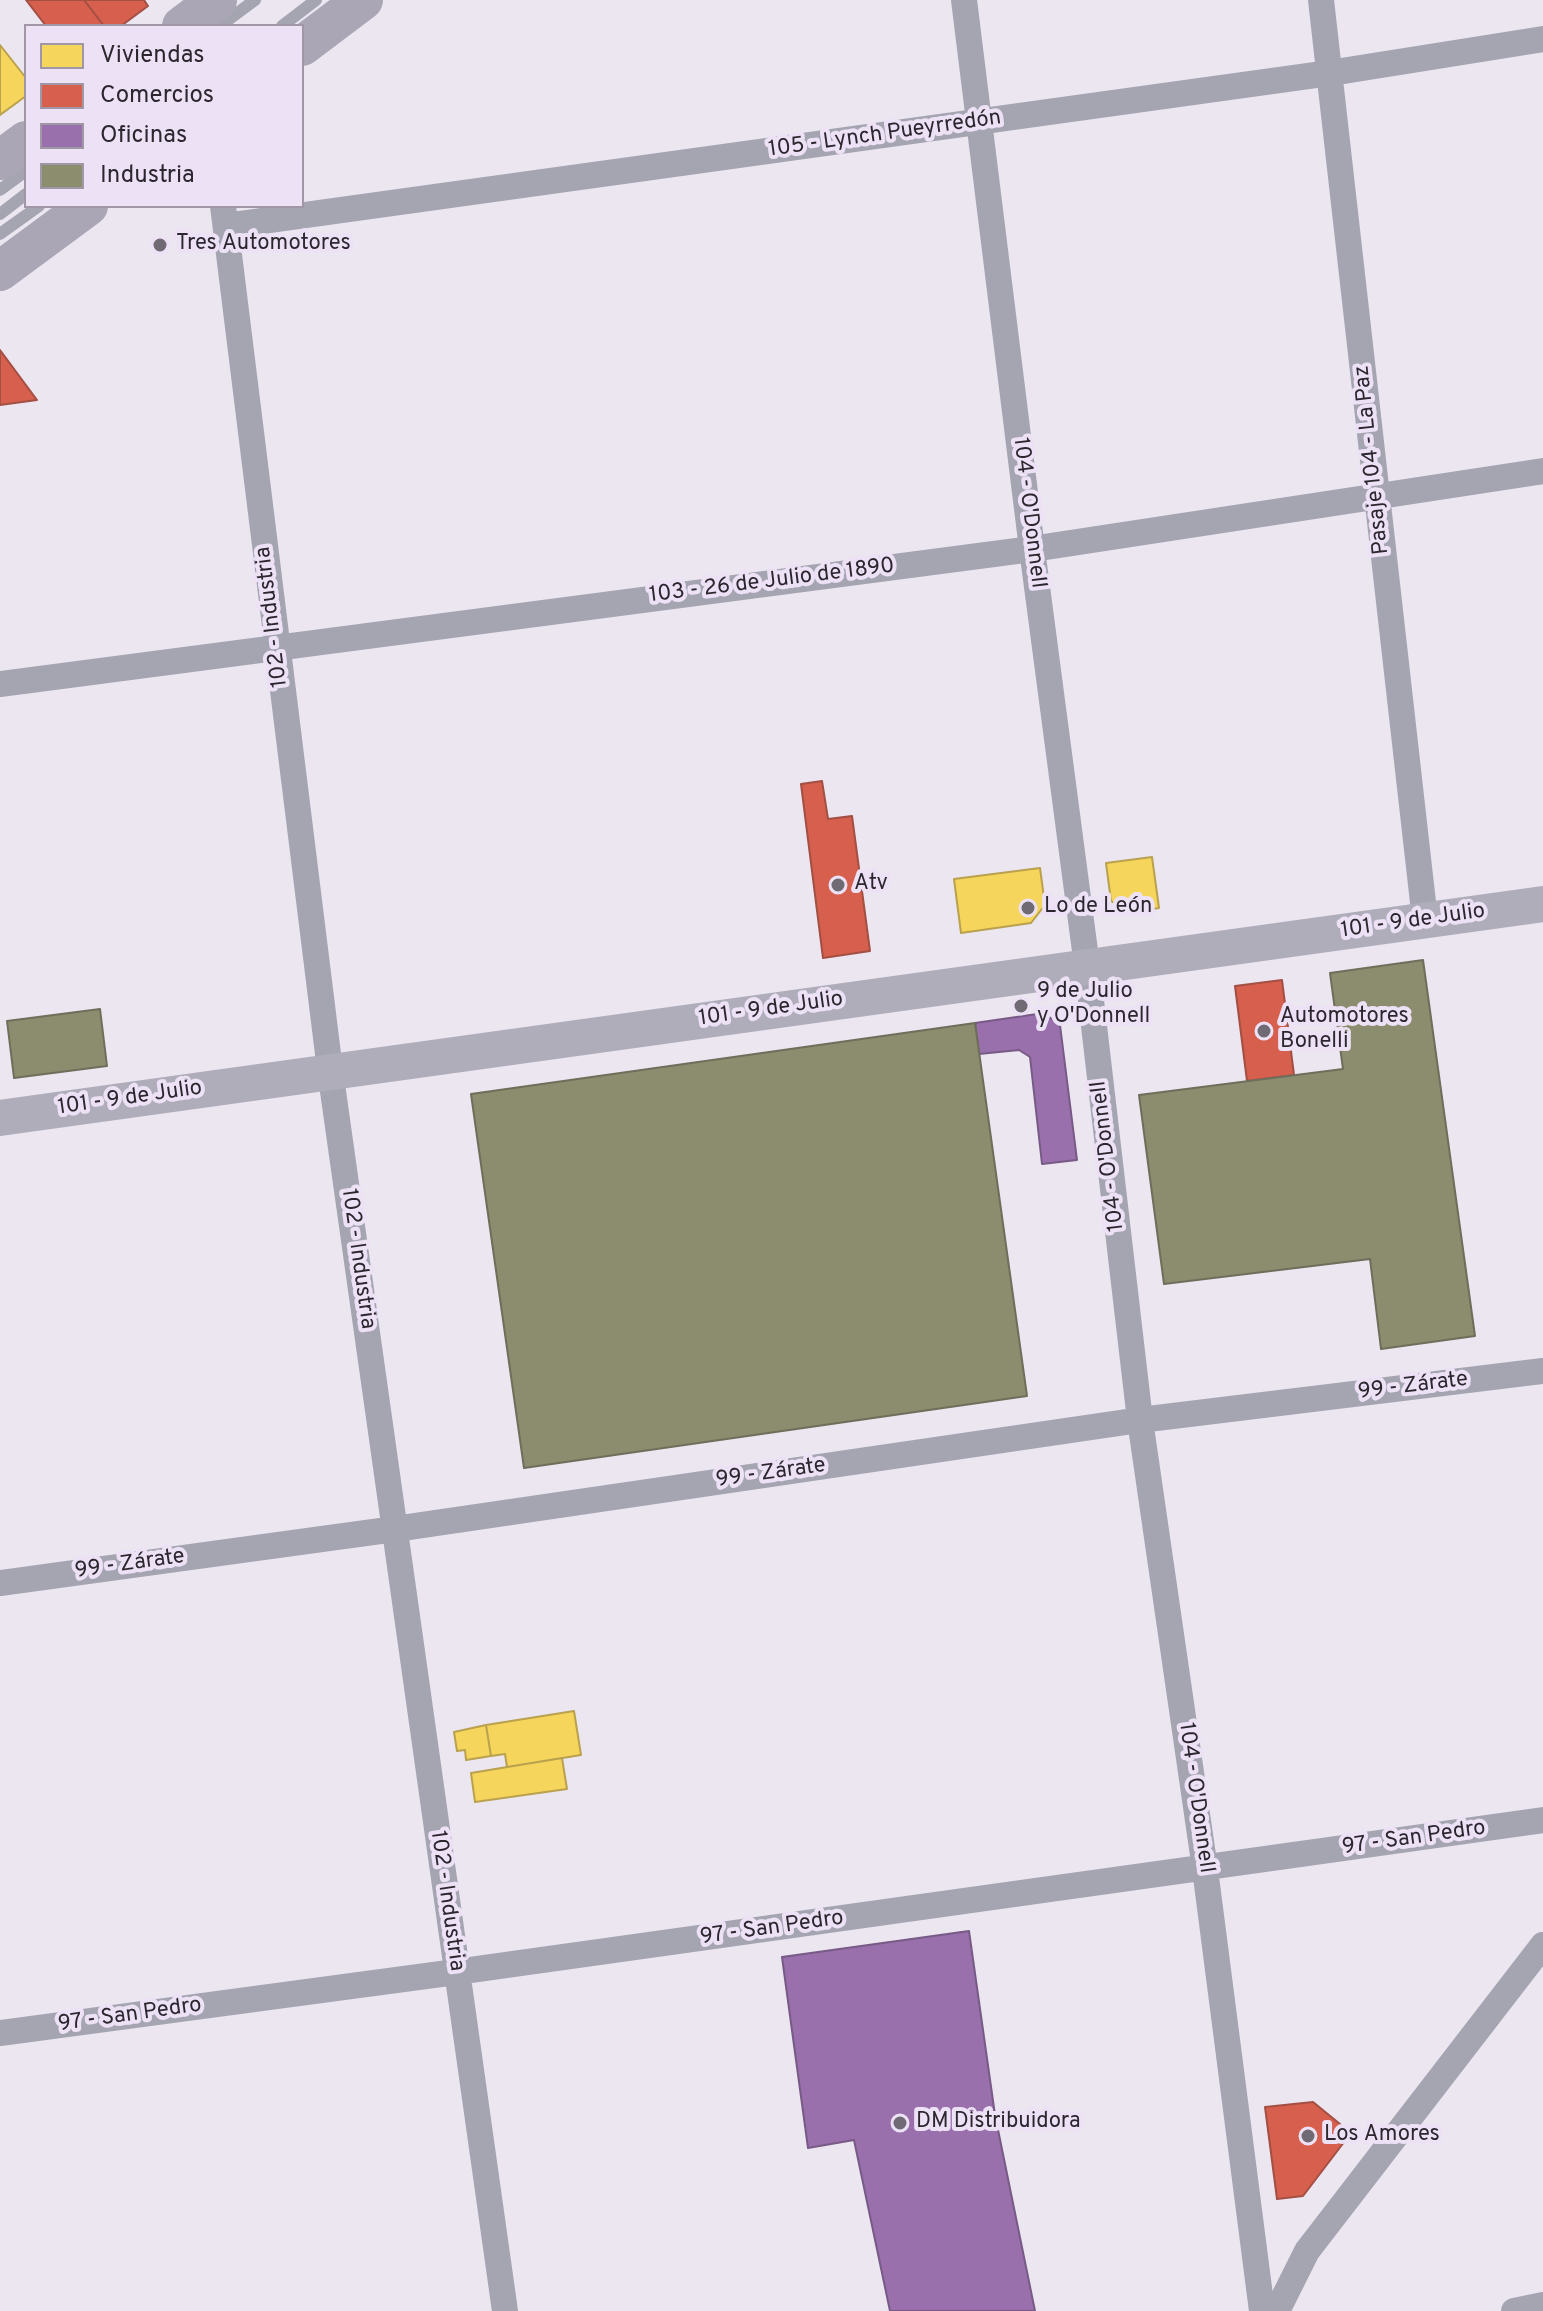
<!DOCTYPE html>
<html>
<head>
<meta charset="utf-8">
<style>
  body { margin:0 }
  #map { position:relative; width:1543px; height:2311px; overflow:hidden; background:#ece6f1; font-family:Overpass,sans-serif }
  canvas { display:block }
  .legend { position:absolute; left:24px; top:24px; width:280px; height:184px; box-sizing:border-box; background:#ede1f6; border:2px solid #a097a6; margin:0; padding:10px 14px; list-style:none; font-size:24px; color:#2c272f }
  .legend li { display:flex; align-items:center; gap:16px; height:40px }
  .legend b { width:40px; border:2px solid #a097a6 }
</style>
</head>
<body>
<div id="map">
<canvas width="1543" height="2311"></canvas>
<ul class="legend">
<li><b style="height:22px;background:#f6d55c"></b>Viviendas</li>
<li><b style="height:22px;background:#d6604d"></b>Comercios</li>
<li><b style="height:22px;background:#9970ab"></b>Oficinas</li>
<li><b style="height:22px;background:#8c8c6e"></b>Industria</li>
</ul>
</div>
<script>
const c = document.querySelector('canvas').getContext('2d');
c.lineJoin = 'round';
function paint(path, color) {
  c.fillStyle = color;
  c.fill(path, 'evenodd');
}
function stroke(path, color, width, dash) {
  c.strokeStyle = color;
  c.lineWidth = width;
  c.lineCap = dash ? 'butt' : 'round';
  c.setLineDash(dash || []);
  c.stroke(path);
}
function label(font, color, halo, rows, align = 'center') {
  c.font = font + ' Overpass,sans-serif';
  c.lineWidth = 8;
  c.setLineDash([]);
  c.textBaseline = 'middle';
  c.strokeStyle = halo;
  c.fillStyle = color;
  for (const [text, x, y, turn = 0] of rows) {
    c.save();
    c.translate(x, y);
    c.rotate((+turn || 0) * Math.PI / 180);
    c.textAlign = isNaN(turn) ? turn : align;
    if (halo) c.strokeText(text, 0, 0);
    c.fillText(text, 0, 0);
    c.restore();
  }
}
const homes = new Path2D(`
  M 0,45 L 26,78 L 26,96 L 0,115 Z
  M 1152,857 L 1159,908 L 1129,913 L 1111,901 L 1106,863 Z
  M 1040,868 L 1045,905 L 1031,923 L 961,933 L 954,879 Z
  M 574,1711 L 581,1755 L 507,1767 L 505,1754 L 491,1756 L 486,1725 Z
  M 486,1725 L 491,1756 L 466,1760 L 465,1750 L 457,1751 L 454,1732 Z
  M 562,1758 L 567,1789 L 475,1802 L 471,1773 Z`);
paint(homes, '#f6d55c');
stroke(homes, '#b9a14e', 2);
const shops = new Path2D(`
  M 26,0 L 84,0 L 104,26 L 46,26 Z
  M 84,0 L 144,0 L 148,6 L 121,26 L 104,26 Z
  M 0,350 L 37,400 L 0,405 Z
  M 822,781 L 828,819 L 852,816 L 870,951 L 823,958 L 801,784 Z
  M 1282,980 L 1294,1075 L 1247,1081 L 1235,986 Z
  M 1313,2102 L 1351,2133 L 1303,2196 L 1277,2199 L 1265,2107 Z`);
paint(shops, '#d6604d');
stroke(shops, '#a34f44', 2);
const offices = new Path2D(`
  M 1044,1013 L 1060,1025 L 1077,1160 L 1042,1164 L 1030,1057 L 1019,1050 L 979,1054 L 975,1023 Z
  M 969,1931 L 995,2115 L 1035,2311 L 890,2311 L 854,2140 L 808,2148 L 782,1957 Z`);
paint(offices, '#9970ab');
stroke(offices, '#785a86', 2);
const industry = new Path2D(`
  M 1423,960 L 1475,1336 L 1381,1349 L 1370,1259 L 1164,1284 L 1139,1095 L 1343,1069 L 1330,973 Z
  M 100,1009 L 107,1066 L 14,1078 L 7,1021 Z
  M 975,1023 L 1027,1396 L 524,1468 L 471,1094 Z`);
paint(industry, '#8c8c6e');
stroke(industry, '#6f6e5b', 2);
stroke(new Path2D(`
  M 220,26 L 255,0
  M 282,26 L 316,0
  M 0,190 L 26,171
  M 0,214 L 26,194
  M 0,234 L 39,206`), '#a5a5b2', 12);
stroke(new Path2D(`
  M 964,0 L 1032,549 L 1087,966 L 1140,1420 L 1205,1869 L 1262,2311
  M 1321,0 L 1425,920
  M 223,206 L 330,1070 L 505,2311
  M 226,226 L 1330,73 L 1543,39
  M 0,684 L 1032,549 L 1543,471
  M 0,1583 L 395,1529 L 1140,1420 L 1543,1371
  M 0,2033 L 456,1972 L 1543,1820
  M 1277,2311 L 1307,2251 L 1543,1945
  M 1514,2311 L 1543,2305`), '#a5a5b2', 26);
stroke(new Path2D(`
  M 0,1118 L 1543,904`), '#b0adbb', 36);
stroke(new Path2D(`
  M 182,26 L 217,0
  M 302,46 L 363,0
  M 0,160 L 26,141
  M 0,271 L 88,206`), '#aaa6b6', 40);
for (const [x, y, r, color] of [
  [160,245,8,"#6f6a73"],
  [838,885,8,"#6f6a73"],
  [1028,908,8,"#6f6a73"],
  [1021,1006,8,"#6f6a73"],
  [1264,1031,8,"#6f6a73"],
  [900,2123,8,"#6f6a73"],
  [1308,2136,8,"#6f6a73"]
]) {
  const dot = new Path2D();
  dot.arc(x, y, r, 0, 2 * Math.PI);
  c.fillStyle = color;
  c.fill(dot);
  stroke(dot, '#ede1f6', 3);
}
label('22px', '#2c272f', '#ede1f6', [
  ["105 - Lynch Pueyrredón",885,135,-8],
  ["Pasaje 104 - La Paz",1373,460,-96],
  ["104 - O'Donnell",1028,513,83],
  ["103 - 26 de Julio de 1890",772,582,-7],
  ["102 - Industria",273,617,-97],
  ["101 - 9 de Julio",1413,922,-8],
  ["101 - 9 de Julio",771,1010,-8],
  ["101 - 9 de Julio",130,1099,-8],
  ["104 - O'Donnell",1109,1156,-97],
  ["102 - Industria",357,1259,82],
  ["99 - Zárate",1413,1387,-7],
  ["99 - Zárate",771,1474,-8],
  ["99 - Zárate",130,1565,-8],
  ["104 - O'Donnell",1195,1798,82],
  ["97 - San Pedro",1414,1839,-8],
  ["102 - Industria",446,1901,82],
  ["97 - San Pedro",772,1929,-8],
  ["97 - San Pedro",130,2016,-8]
]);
label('22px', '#2c272f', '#ede1f6', [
  ["Tres Automotores",176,245],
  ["Atv",854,885],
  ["Lo de León",1044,908],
  ["9 de Julio",1037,993],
  ["y O'Donnell",1037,1018],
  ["Automotores",1280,1018],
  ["Bonelli",1280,1043],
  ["DM Distribuidora",916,2123],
  ["Los Amores",1324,2136]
], 'left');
</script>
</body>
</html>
